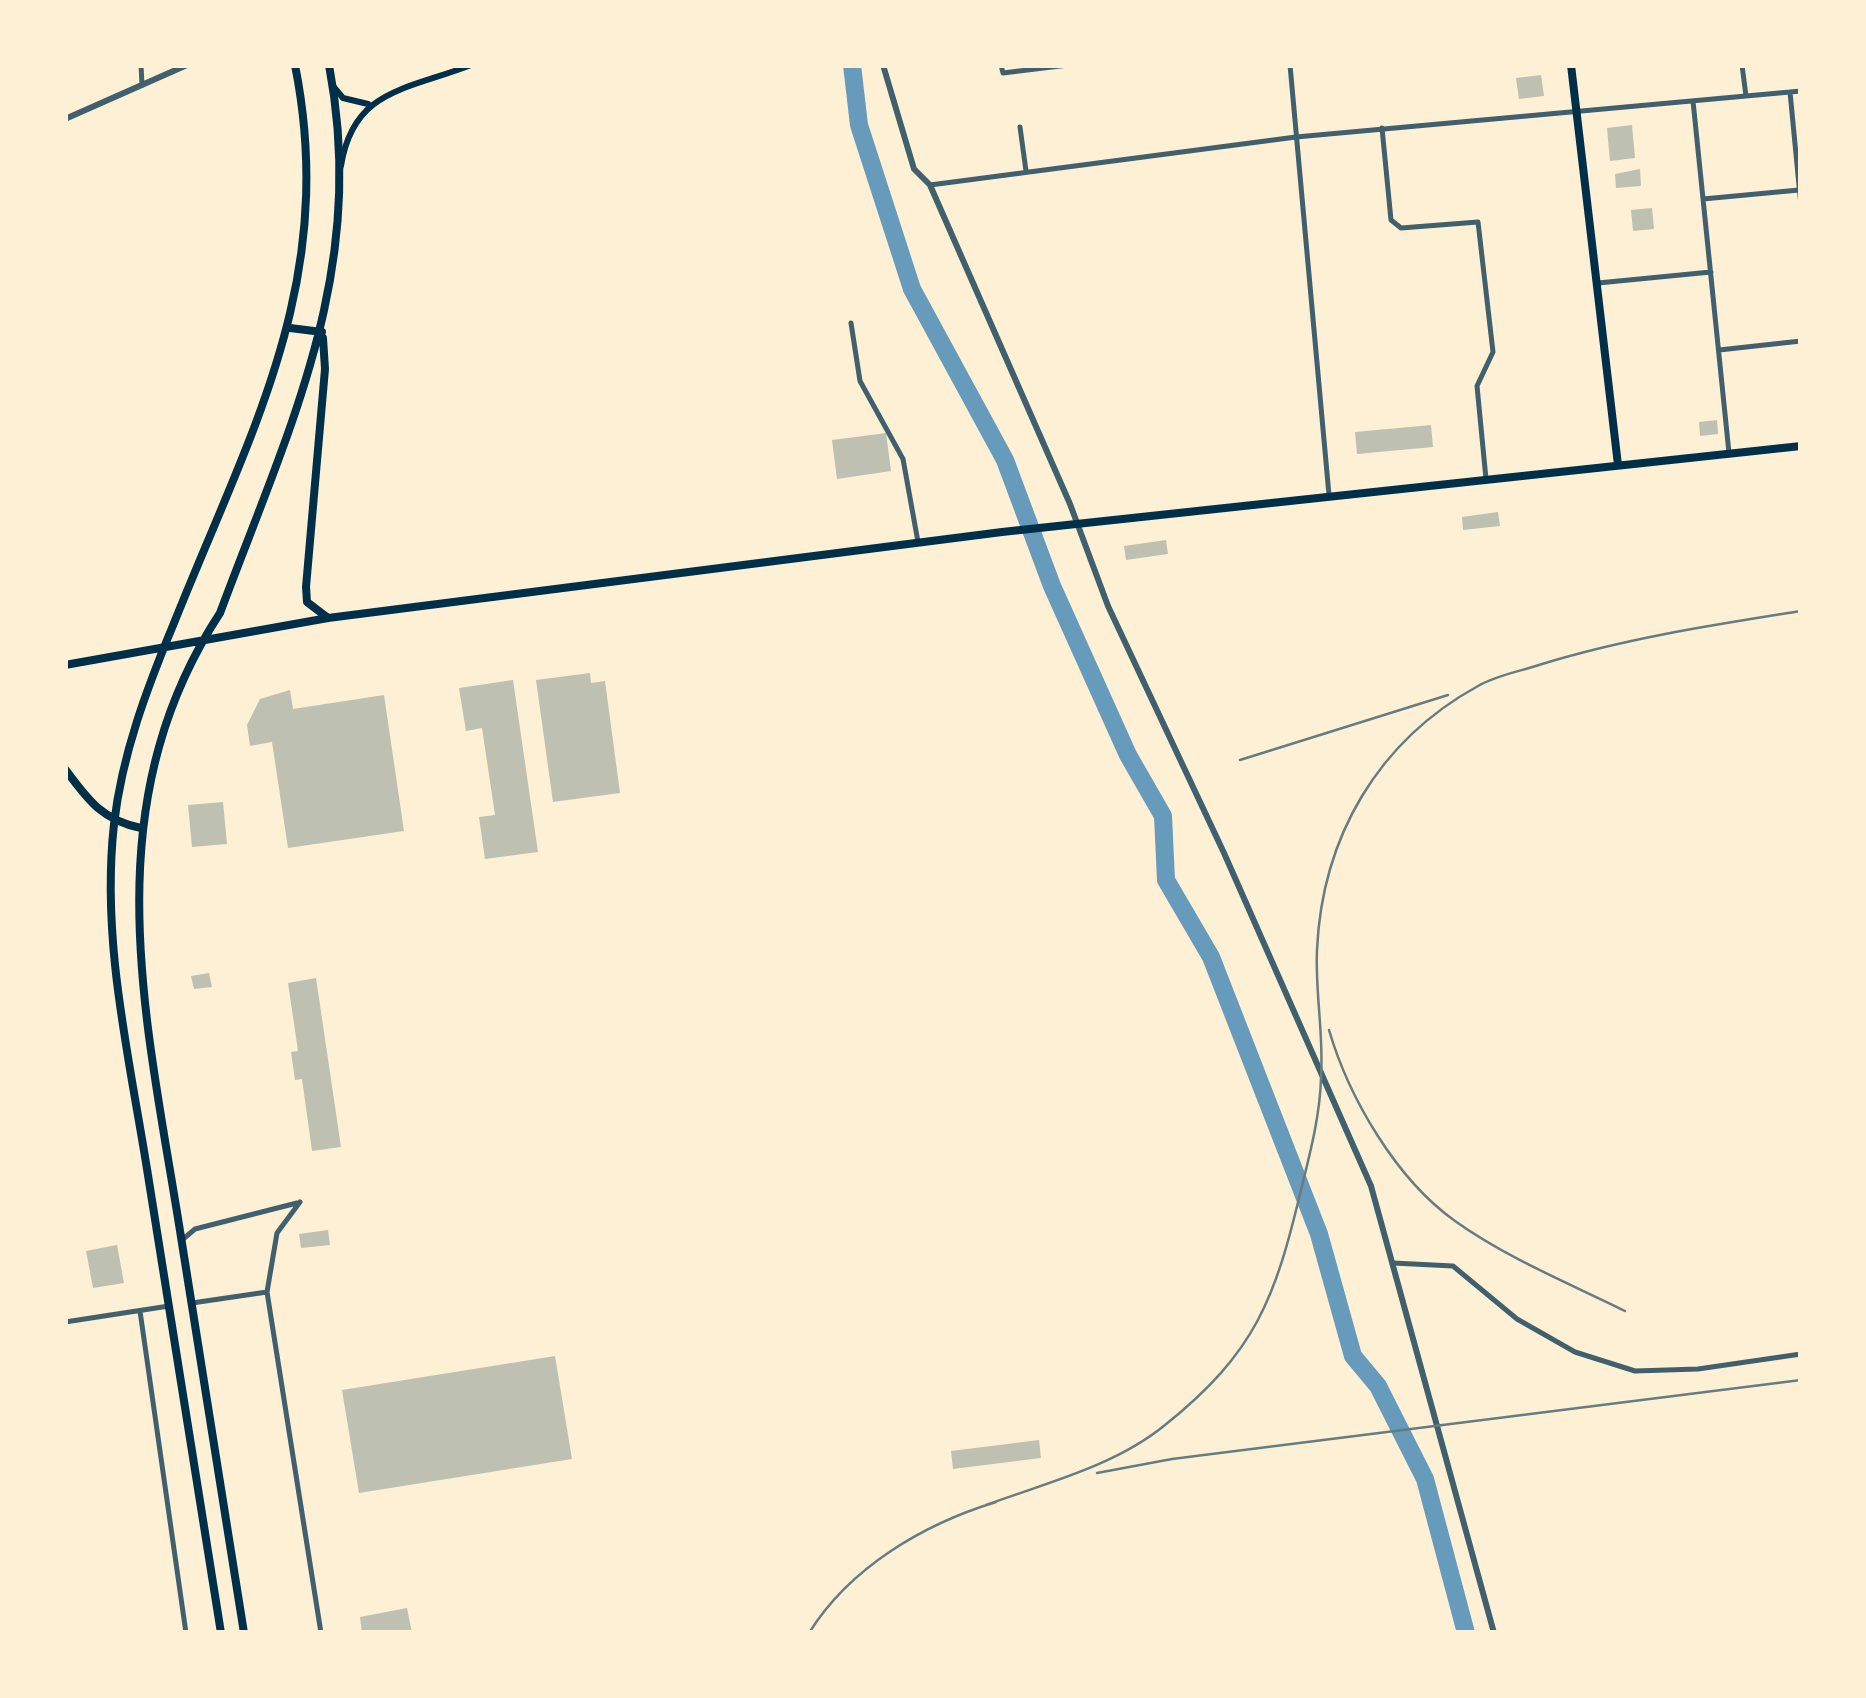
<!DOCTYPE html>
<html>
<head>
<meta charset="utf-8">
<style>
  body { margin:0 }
  #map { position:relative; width:1866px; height:1698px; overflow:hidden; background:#fdf0d5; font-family:"DM Sans",sans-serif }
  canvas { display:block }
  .frame { position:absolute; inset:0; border:68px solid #fdf0d5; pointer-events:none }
</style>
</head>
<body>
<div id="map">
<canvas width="1866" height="1698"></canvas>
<div class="frame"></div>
</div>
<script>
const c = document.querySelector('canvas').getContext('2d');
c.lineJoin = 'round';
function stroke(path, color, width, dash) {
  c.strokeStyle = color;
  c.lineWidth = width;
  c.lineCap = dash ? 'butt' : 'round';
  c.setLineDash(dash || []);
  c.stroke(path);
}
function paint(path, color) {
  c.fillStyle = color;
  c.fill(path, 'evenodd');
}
stroke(new Path2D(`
  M 852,65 L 859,125 L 912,289 L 1005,460 L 1052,586 L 1128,755 L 1163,816 L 1166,880 L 1211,957 L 1319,1234 L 1353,1356 L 1378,1386 L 1425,1479 L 1466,1633`), '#669bbc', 18);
paint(new Path2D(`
  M 1541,75 L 1544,96 L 1519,99 L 1516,78 Z
  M 1632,125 L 1635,158 L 1610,161 L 1607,128 Z
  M 1640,169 L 1641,186 L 1616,188 L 1615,174 Z
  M 1652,208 L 1654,229 L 1633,231 L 1631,210 Z
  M 1717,420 L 1718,434 L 1700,436 L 1699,422 Z
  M 1431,425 L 1433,447 L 1357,454 L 1355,432 Z
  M 886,433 L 891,471 L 837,479 L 832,440 Z
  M 1498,512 L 1500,526 L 1463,530 L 1462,517 Z
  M 1166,540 L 1168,554 L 1126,560 L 1124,546 Z
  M 590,673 L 591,683 L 605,681 L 620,793 L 553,802 L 536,680 Z
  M 513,680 L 538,852 L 485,859 L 479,817 L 495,815 L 482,728 L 466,731 L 459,688 Z
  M 290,690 L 293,709 L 384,695 L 404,831 L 288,848 L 272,742 L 250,746 L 247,725 L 260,699 Z
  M 223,802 L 227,844 L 192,847 L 188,805 Z
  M 209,973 L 212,987 L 194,989 L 191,976 Z
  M 316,978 L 341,1147 L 312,1151 L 302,1079 L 295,1080 L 291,1052 L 298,1051 L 288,983 Z
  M 328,1230 L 330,1245 L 301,1248 L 299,1234 Z
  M 117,1245 L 124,1283 L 93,1288 L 86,1251 Z
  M 555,1356 L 572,1459 L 359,1493 L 342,1390 Z
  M 1039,1440 L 1041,1458 L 953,1469 L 951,1451 Z
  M 407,1608 L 412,1633 L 362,1633 L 360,1617 Z`), '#bec0b2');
stroke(new Path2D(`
  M 141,65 L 142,85
  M 1001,65 L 1003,73 L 1068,65
  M 1290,65 L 1329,495
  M 1742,65 L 1746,96
  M 1790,92 L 1801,206
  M 1693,101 L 1729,453
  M 1020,127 L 1026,171
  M 1382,128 L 1391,220 L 1401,228 L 1478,222 L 1493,352 L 1477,386 L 1486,479
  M 930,185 L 1296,137 L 1801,91
  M 1703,199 L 1799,190
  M 1598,283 L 1711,272
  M 851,323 L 860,381 L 903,459 L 918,542
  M 1719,350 L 1801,341
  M 300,1202 L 277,1233 L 267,1292 L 321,1633
  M 182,1240 L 195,1229 L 297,1203
  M 1393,1263 L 1453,1266 L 1517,1319 L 1575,1352 L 1635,1371 L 1698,1369 L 1801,1354
  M 192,1303 L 267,1292
  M 140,1311 L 186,1633
  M 65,1322 L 169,1306`), '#3f606c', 5);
stroke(new Path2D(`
  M 883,65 L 914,169 L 930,185 L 1070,504 L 1108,606 L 1224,853 L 1371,1186 L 1494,1633
  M 65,119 L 187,65`), '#3f606c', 6);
stroke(new Path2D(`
  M 333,86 L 343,98 L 368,104
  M 341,166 C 353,89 407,90 471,65`), '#003049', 6);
stroke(new Path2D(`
  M 1571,65 L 1618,465
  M 290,328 L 322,332
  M 323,338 L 325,369 L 306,587 L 307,602 L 328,618
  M 65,665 L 328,618 L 1002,532 L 1801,446
  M 65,769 C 88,800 102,820 141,828
  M 221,1633 C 196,1478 172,1324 147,1169 C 129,1056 101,940 114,824 C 122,754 147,688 174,623 C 251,430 338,281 295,65
  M 244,1633 C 223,1501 202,1369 181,1237 C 147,1021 91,810 220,613 C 290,425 368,271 329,65`), '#003049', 8);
stroke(new Path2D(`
  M 1240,760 L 1448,695
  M 1329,1030 C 1349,1098 1396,1179 1455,1221 C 1507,1258 1568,1283 1625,1311
  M 1097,1473 L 1172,1459 L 1801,1380
  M 986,1505 C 1046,1483 1115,1466 1165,1425 C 1256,1352 1275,1299 1301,1190 C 1310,1153 1320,1116 1321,1078 C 1324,1035 1315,993 1317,950 C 1322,837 1378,741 1478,686 C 1497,675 1522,671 1542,664 C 1627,638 1713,625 1801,611
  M 809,1633 C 850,1567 924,1524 996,1502`), '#657d81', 2.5);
</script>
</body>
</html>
